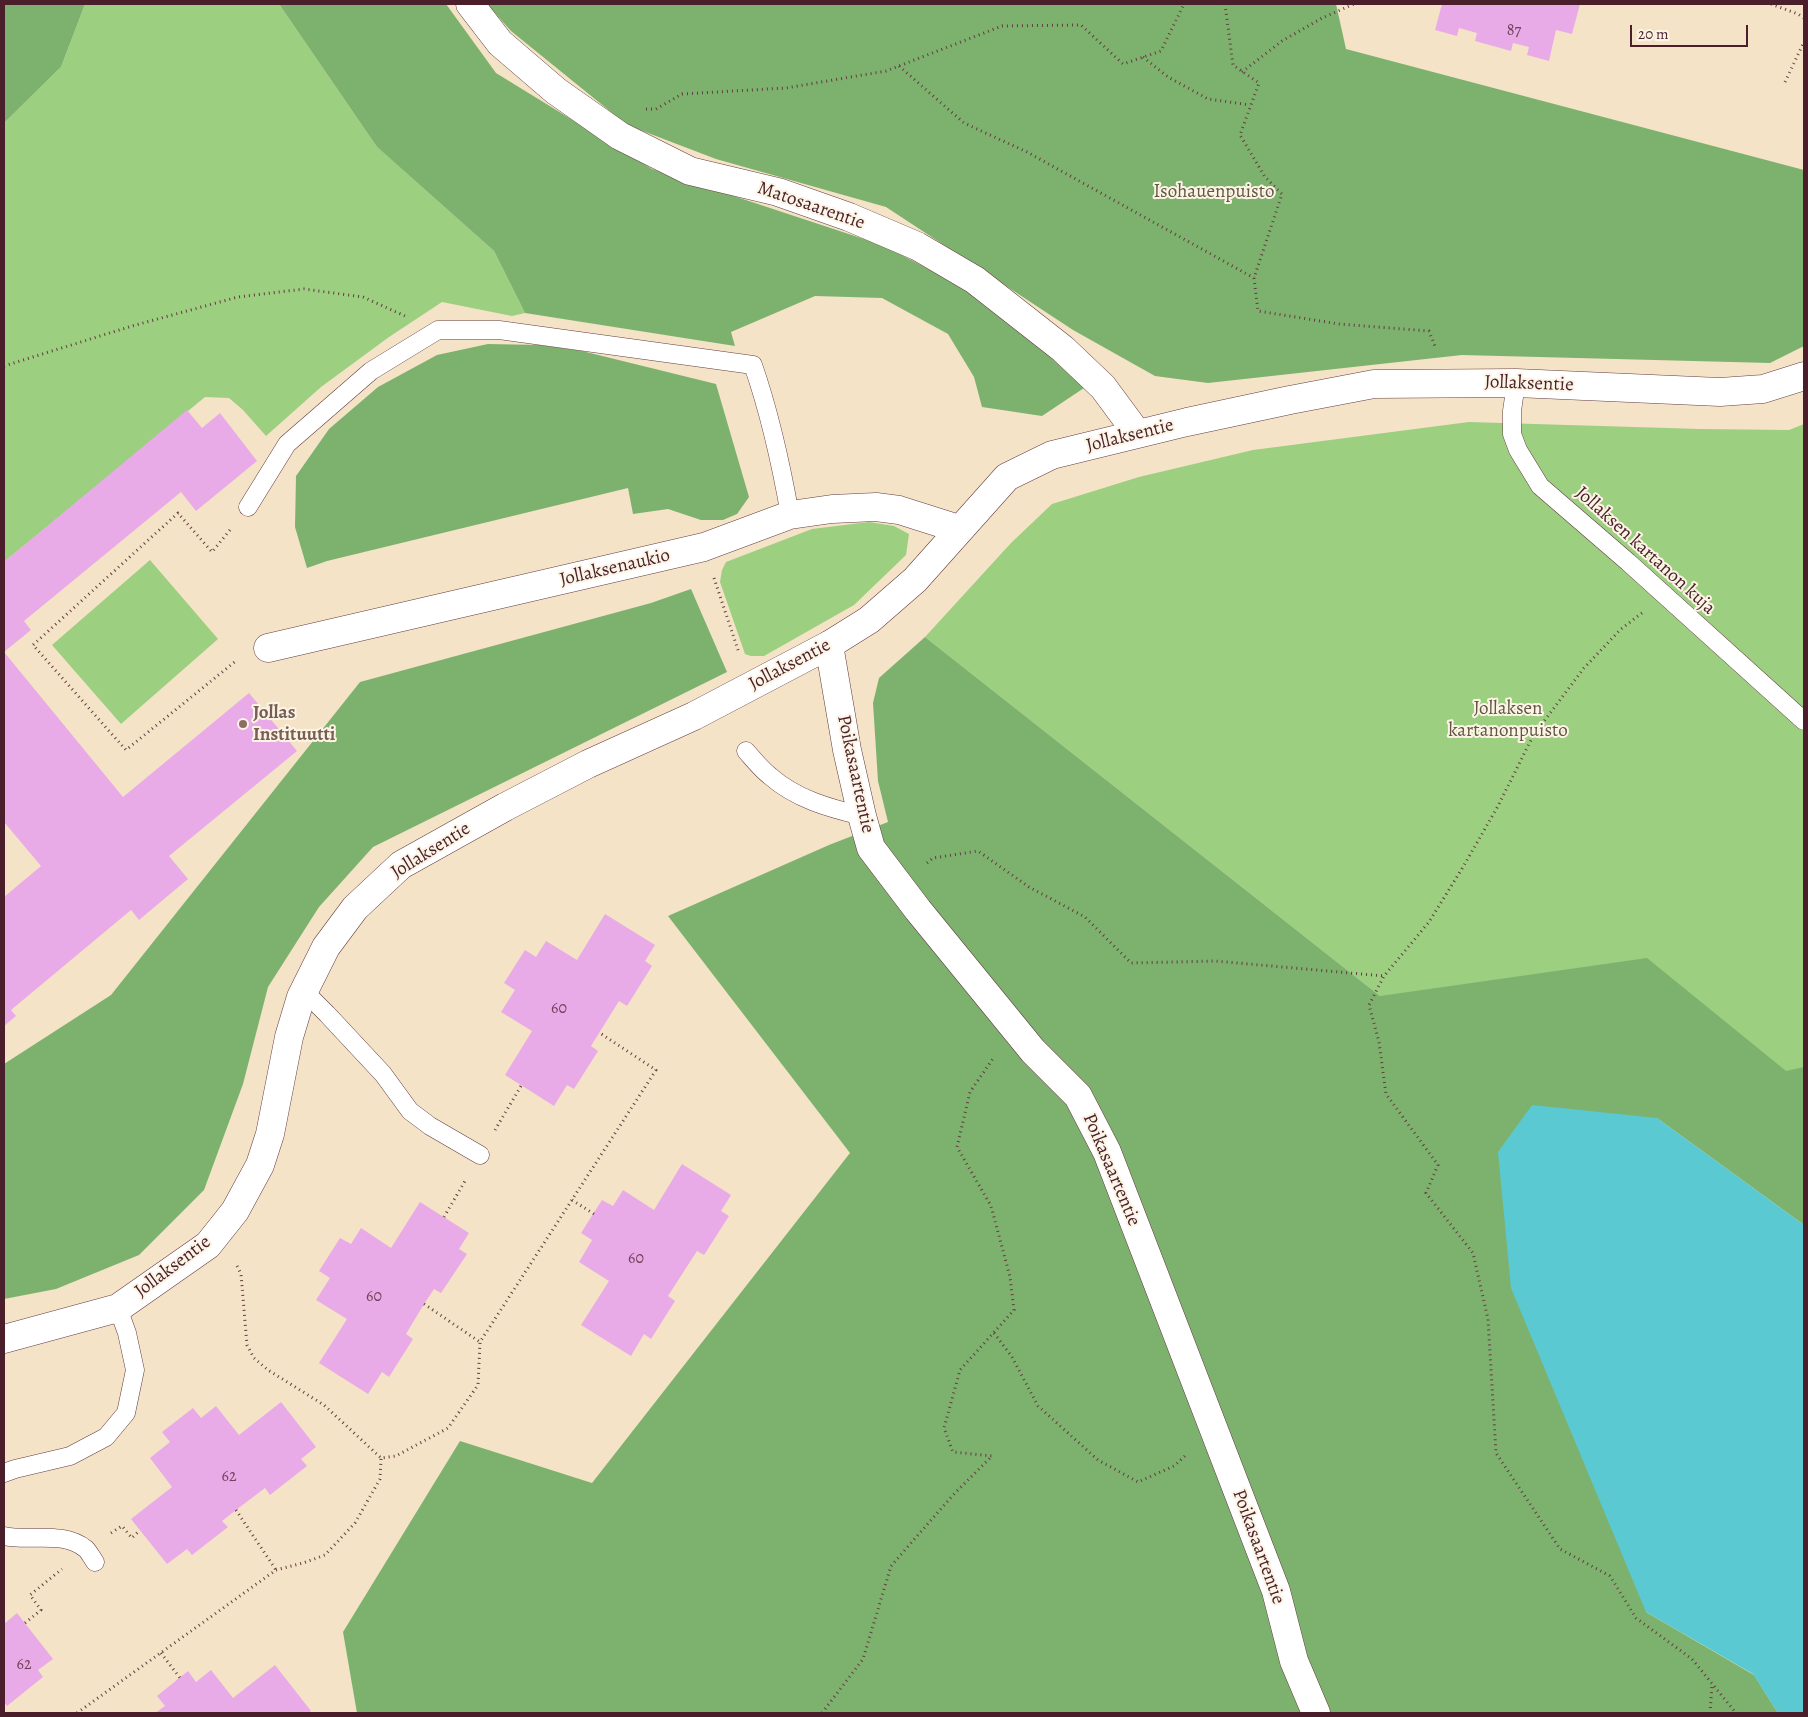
<!DOCTYPE html>
<html>
<head>
<meta charset="utf-8">
<style>
  body { margin:0 }
  #map { position:relative; width:1808px; height:1717px; overflow:hidden; background:#f4e3c6; font-family:Alegreya,serif }
  canvas { display:block }
  .frame { position:absolute; inset:0; border:5px solid #4a1f2b; pointer-events:none }
  .scale { position:absolute; left:1630px; top:25px; width:118px; height:22px; box-sizing:border-box; border:2px solid #4a1f2b; border-top:0; padding-left:6px; font-size:15px; line-height:18px; white-space:nowrap; color:#4a1f2b; -webkit-text-stroke:4px #fcf5e5; paint-order:stroke }
</style>
</head>
<body>
<div id="map">
<canvas width="1808" height="1717"></canvas>
<div class="frame"></div>
<div class="scale">20 m</div>
</div>
<script>
const c = document.querySelector('canvas').getContext('2d');
c.lineJoin = 'round';
function paint(path, color) {
  c.fillStyle = color;
  c.fill(path, 'evenodd');
}
function stroke(path, color, width, dash) {
  c.strokeStyle = color;
  c.lineWidth = width;
  c.lineCap = dash ? 'butt' : 'round';
  c.setLineDash(dash || []);
  c.stroke(path);
}
function label(font, color, halo, rows, align = 'center') {
  c.font = font + ' Alegreya,serif';
  c.lineWidth = 4;
  c.setLineDash([]);
  c.textBaseline = 'middle';
  c.strokeStyle = halo;
  c.fillStyle = color;
  for (const [text, x, y, turn = 0] of rows) {
    c.save();
    c.translate(x, y);
    c.rotate((+turn || 0) * Math.PI / 180);
    c.textAlign = isNaN(turn) ? turn : align;
    if (halo) c.strokeText(text, 0, 0);
    c.fillText(text, 0, 0);
    c.restore();
  }
}
paint(new Path2D(`
  M 85,4 L 279,4 L 377,147 L 494,251 L 525,313 L 512,316 L 442,302 L 389,337 L 321,387 L 266,436 L 243,410 L 229,398 L 205,397 L 4,562 L 4,123 L 61,67 Z
  M 1469,422 L 1700,429 L 1789,430 L 1804,424 L 1804,1223 L 1657,1118 L 1532,1105 L 1380,996 L 925,637 L 1011,543 L 1052,504 L 1139,477 L 1253,450 Z
  M 869,522 L 894,526 L 909,534 L 906,555 L 854,605 L 764,656 L 751,656 L 745,654 L 720,582 L 722,570 L 726,562 L 812,529 Z
  M 150,560 L 218,639 L 121,724 L 52,645 Z`), '#9ccf80');
paint(new Path2D(`
  M 4,4 L 85,4 L 61,67 L 4,123 Z
  M 279,4 L 446,4 L 496,73 L 652,169 L 885,246 L 990,302 L 1084,388 L 1042,416 L 982,407 L 974,377 L 948,334 L 882,298 L 815,296 L 731,332 L 735,346 L 525,313 L 494,251 L 377,147 Z
  M 487,4 L 1336,4 L 1346,49 L 1804,170 L 1804,346 L 1770,363 L 1462,355 L 1208,383 L 1155,376 L 1073,330 L 886,207 L 716,159 L 627,125 L 511,31 Z
  M 488,344 L 540,345 L 582,351 L 716,384 L 749,497 L 737,514 L 723,520 L 701,520 L 668,509 L 633,514 L 628,488 L 327,561 L 307,568 L 295,527 L 296,476 L 329,429 L 378,387 L 437,355 Z
  M 691,589 L 727,672 L 373,847 L 319,907 L 268,987 L 243,1084 L 204,1190 L 139,1255 L 56,1289 L 4,1299 L 4,1064 L 111,995 L 360,682 L 651,603 Z
  M 925,637 L 1380,996 L 1647,958 L 1786,1071 L 1804,1067 L 1804,1225 L 1657,1118 L 1646,1612 L 1754,1675 L 1778,1713 L 357,1713 L 343,1632 L 460,1441 L 592,1483 L 850,1153 L 668,916 L 829,845 L 888,822 L 878,781 L 873,703 L 879,678 Z`), '#7db26e');
paint(new Path2D(`
  M 1532,1105 L 1657,1118 L 1804,1225 L 1804,1713 L 1778,1713 L 1753,1674 L 1646,1612 L 1511,1288 L 1498,1152 Z`), '#5bc9d1');
paint(new Path2D(`
  M 1442,4 L 1580,4 L 1572,34 L 1556,30 L 1549,61 L 1527,55 L 1529,47 L 1513,43 L 1511,51 L 1475,41 L 1477,33 L 1459,28 L 1457,36 L 1435,30 Z
  M 187,410 L 202,428 L 220,413 L 257,461 L 196,511 L 181,492 L 24,621 L 31,630 L 4,652 L 123,797 L 249,693 L 297,751 L 169,856 L 188,879 L 139,920 L 131,910 L 11,1010 L 16,1016 L 4,1026 L 4,897 L 41,866 L 4,822 L 4,562 Z
  M 605,914 L 655,945 L 645,961 L 652,966 L 627,1006 L 619,1001 L 591,1046 L 598,1051 L 574,1089 L 567,1085 L 554,1106 L 505,1075 L 532,1031 L 501,1012 L 515,990 L 504,983 L 525,950 L 536,957 L 546,941 L 577,960 Z
  M 682,1164 L 731,1195 L 721,1211 L 729,1216 L 704,1255 L 697,1251 L 668,1296 L 675,1301 L 651,1339 L 644,1334 L 631,1356 L 581,1325 L 609,1281 L 579,1262 L 592,1240 L 581,1233 L 602,1200 L 613,1206 L 623,1190 L 654,1210 Z
  M 420,1202 L 469,1233 L 459,1249 L 467,1254 L 441,1293 L 434,1289 L 424,1304 L 406,1334 L 413,1339 L 389,1377 L 382,1372 L 368,1394 L 319,1363 L 347,1319 L 316,1300 L 330,1278 L 319,1271 L 340,1238 L 351,1244 L 361,1228 L 391,1248 Z
  M 281,1402 L 316,1447 L 301,1459 L 307,1466 L 270,1495 L 265,1488 L 236,1510 L 222,1521 L 228,1527 L 192,1555 L 187,1549 L 167,1564 L 131,1519 L 172,1487 L 150,1458 L 170,1442 L 162,1432 L 193,1408 L 201,1418 L 216,1406 L 239,1435 Z
  M 17,1613 L 53,1659 L 38,1670 L 43,1677 L 7,1706 L 4,1702 L 4,1624 Z
  M 275,1665 L 311,1711 L 308,1713 L 155,1713 L 165,1706 L 157,1696 L 188,1671 L 196,1682 L 211,1670 L 233,1698 Z`), '#e9abe8');
const service = new Path2D(`
  M 1516,383 L 1512,411 L 1512,434 L 1518,450 L 1540,486 L 1628,562 L 1804,721
  M 248,507 L 287,444 L 371,371 L 438,330 L 499,330 L 753,365 C 770,414 781,464 790,515
  M 746,751 C 754,760 761,769 770,776 C 796,799 829,808 862,816
  M 304,991 L 327,1014 L 383,1074 L 410,1111 L 430,1126 L 480,1155
  M 4,1473 L 15,1469 L 70,1456 L 106,1437 L 126,1413 L 135,1370 L 127,1333 L 118,1308
  M 4,1536 C 30,1542 62,1530 86,1549 C 89,1552 92,1558 95,1562`);
const minor = new Path2D(`
  M 470,4 L 500,43 L 556,91 L 620,136 L 690,171 L 778,192 L 849,217 L 917,246 L 975,280 L 1063,349 L 1103,387 L 1137,433
  M 268,648 L 704,547 L 790,515 L 832,509 L 876,507 L 899,510 L 959,529
  M 4,1339 L 118,1308 L 208,1245 L 235,1211 L 260,1165 L 270,1134 L 289,1037 L 301,997 L 326,947 L 355,908 L 401,865 L 505,807 L 588,764 L 694,716 L 829,645 L 847,750 L 862,816 L 871,848 L 918,910 L 1033,1051 L 1078,1096 L 1107,1152 L 1276,1591 L 1294,1661 L 1316,1713`);
const tertiary = new Path2D(`
  M 829,645 L 869,620 L 915,580 L 1007,477 L 1052,455 L 1187,422 L 1290,400 L 1374,384 L 1516,383 L 1720,392 L 1763,389 L 1804,376`);
stroke(service, '#643c42', 19);
stroke(minor, '#643c42', 29);
stroke(tertiary, '#643c42', 29);
stroke(new Path2D(`
  M 1225,4 L 1233,65 L 1259,83 L 1240,135 L 1265,177 L 1282,194 L 1254,278 L 1258,311 L 1339,324 L 1429,331 L 1436,349
  M 1771,4 L 1798,14 L 1804,18
  M 1143,57 L 1168,77 L 1208,99 L 1250,105
  M 899,66 L 964,123 L 1027,152 L 1254,278
  M 1242,72 L 1282,41 L 1322,18 L 1354,4
  M 1785,82 L 1804,42
  M 646,109 L 656,109 L 682,94 L 786,88 L 886,71 L 1002,26 L 1081,25 L 1123,64 L 1161,51 L 1184,4
  M 4,366 L 132,326 L 238,297 L 304,289 L 363,297 L 405,316
  M 230,530 L 212,552 L 178,513 L 33,645 L 126,750 L 237,660
  M 714,578 L 739,653
  M 1642,613 L 1621,629 L 1584,668 L 1533,736 L 1498,806 L 1463,867 L 1429,922 L 1384,976 L 1369,1005 L 1379,1042 L 1386,1094 L 1438,1165 L 1426,1193 L 1473,1253 L 1488,1319 L 1496,1453 L 1560,1549 L 1610,1576 L 1636,1618 L 1692,1659 L 1736,1713
  M 927,863 L 933,858 L 978,851 L 1029,887 L 1085,917 L 1131,963 L 1215,961 L 1384,976
  M 495,1130 L 521,1086
  M 572,1200 L 594,1214
  M 444,1217 L 465,1181
  M 237,1266 L 241,1274 L 247,1345 L 254,1358 L 268,1370 L 324,1405 L 381,1458 L 396,1456 L 448,1428 L 478,1385 L 480,1342 L 656,1070 L 600,1033
  M 424,1304 L 480,1342
  M 994,1333 L 1012,1357 L 1038,1406 L 1098,1460 L 1138,1482 L 1174,1466 L 1187,1454
  M 236,1510 L 276,1570
  M 111,1533 L 122,1526 L 132,1538 L 140,1530
  M 25,1623 L 41,1610 L 30,1595 L 62,1569
  M 161,1653 L 180,1678
  M 77,1713 L 276,1570 L 303,1563 L 325,1555 L 355,1523 L 380,1479 L 381,1458
  M 822,1713 L 863,1659 L 891,1566 L 953,1495 L 992,1456 L 953,1452 L 944,1428 L 960,1370 L 1014,1310 L 1010,1277 L 991,1206 L 957,1147 L 970,1092 L 994,1057
  M 1710,1713 L 1712,1685`), '#643c42', 3, [1, 4]);
stroke(service, '#fff', 18);
stroke(minor, '#fff', 28);
stroke(tertiary, '#fff', 28);
for (const [x, y, r, color] of [
  [243,724,5,"#8d6e63"]
]) {
  const dot = new Path2D();
  dot.arc(x, y, r, 0, 2 * Math.PI);
  c.fillStyle = color;
  c.fill(dot);
  stroke(dot, '#fcf5e5', 2);
}
label('16px', '#72425a', null, [
  ["87",1514,31],
  ["60",559,1009],
  ["60",636,1259],
  ["60",374,1297],
  ["62",229,1477],
  ["62",24,1665]
]);
label('19px', '#635444', '#fcf5e5', [
  ["Isohauenpuisto",1214,192],
  ["Jollaksen",1508,709],
  ["kartanonpuisto",1508,731]
]);
label('19px', '#4a1f2b', '#fcf5e5', [
  ["Matosaarentie",811,206,19],
  ["Jollaksentie",1529,384,2],
  ["Jollaksentie",1130,436,-14],
  ["Jollaksen kartanon kuja",1645,551,42],
  ["Jollaksenaukio",615,568,-13],
  ["Jollaksentie",790,665,-28],
  ["Poikasaartentie",855,774,78],
  ["Jollaksentie",431,851,-32],
  ["Poikasaartentie",1111,1170,67],
  ["Jollaksentie",173,1267,-37],
  ["Poikasaartentie",1258,1547,70]
]);
label('bold 19px', '#785e54', '#fcf5e5', [
  ["Jollas",253,713],
  ["Instituutti",253,735]
], 'left');
</script>
</body>
</html>
